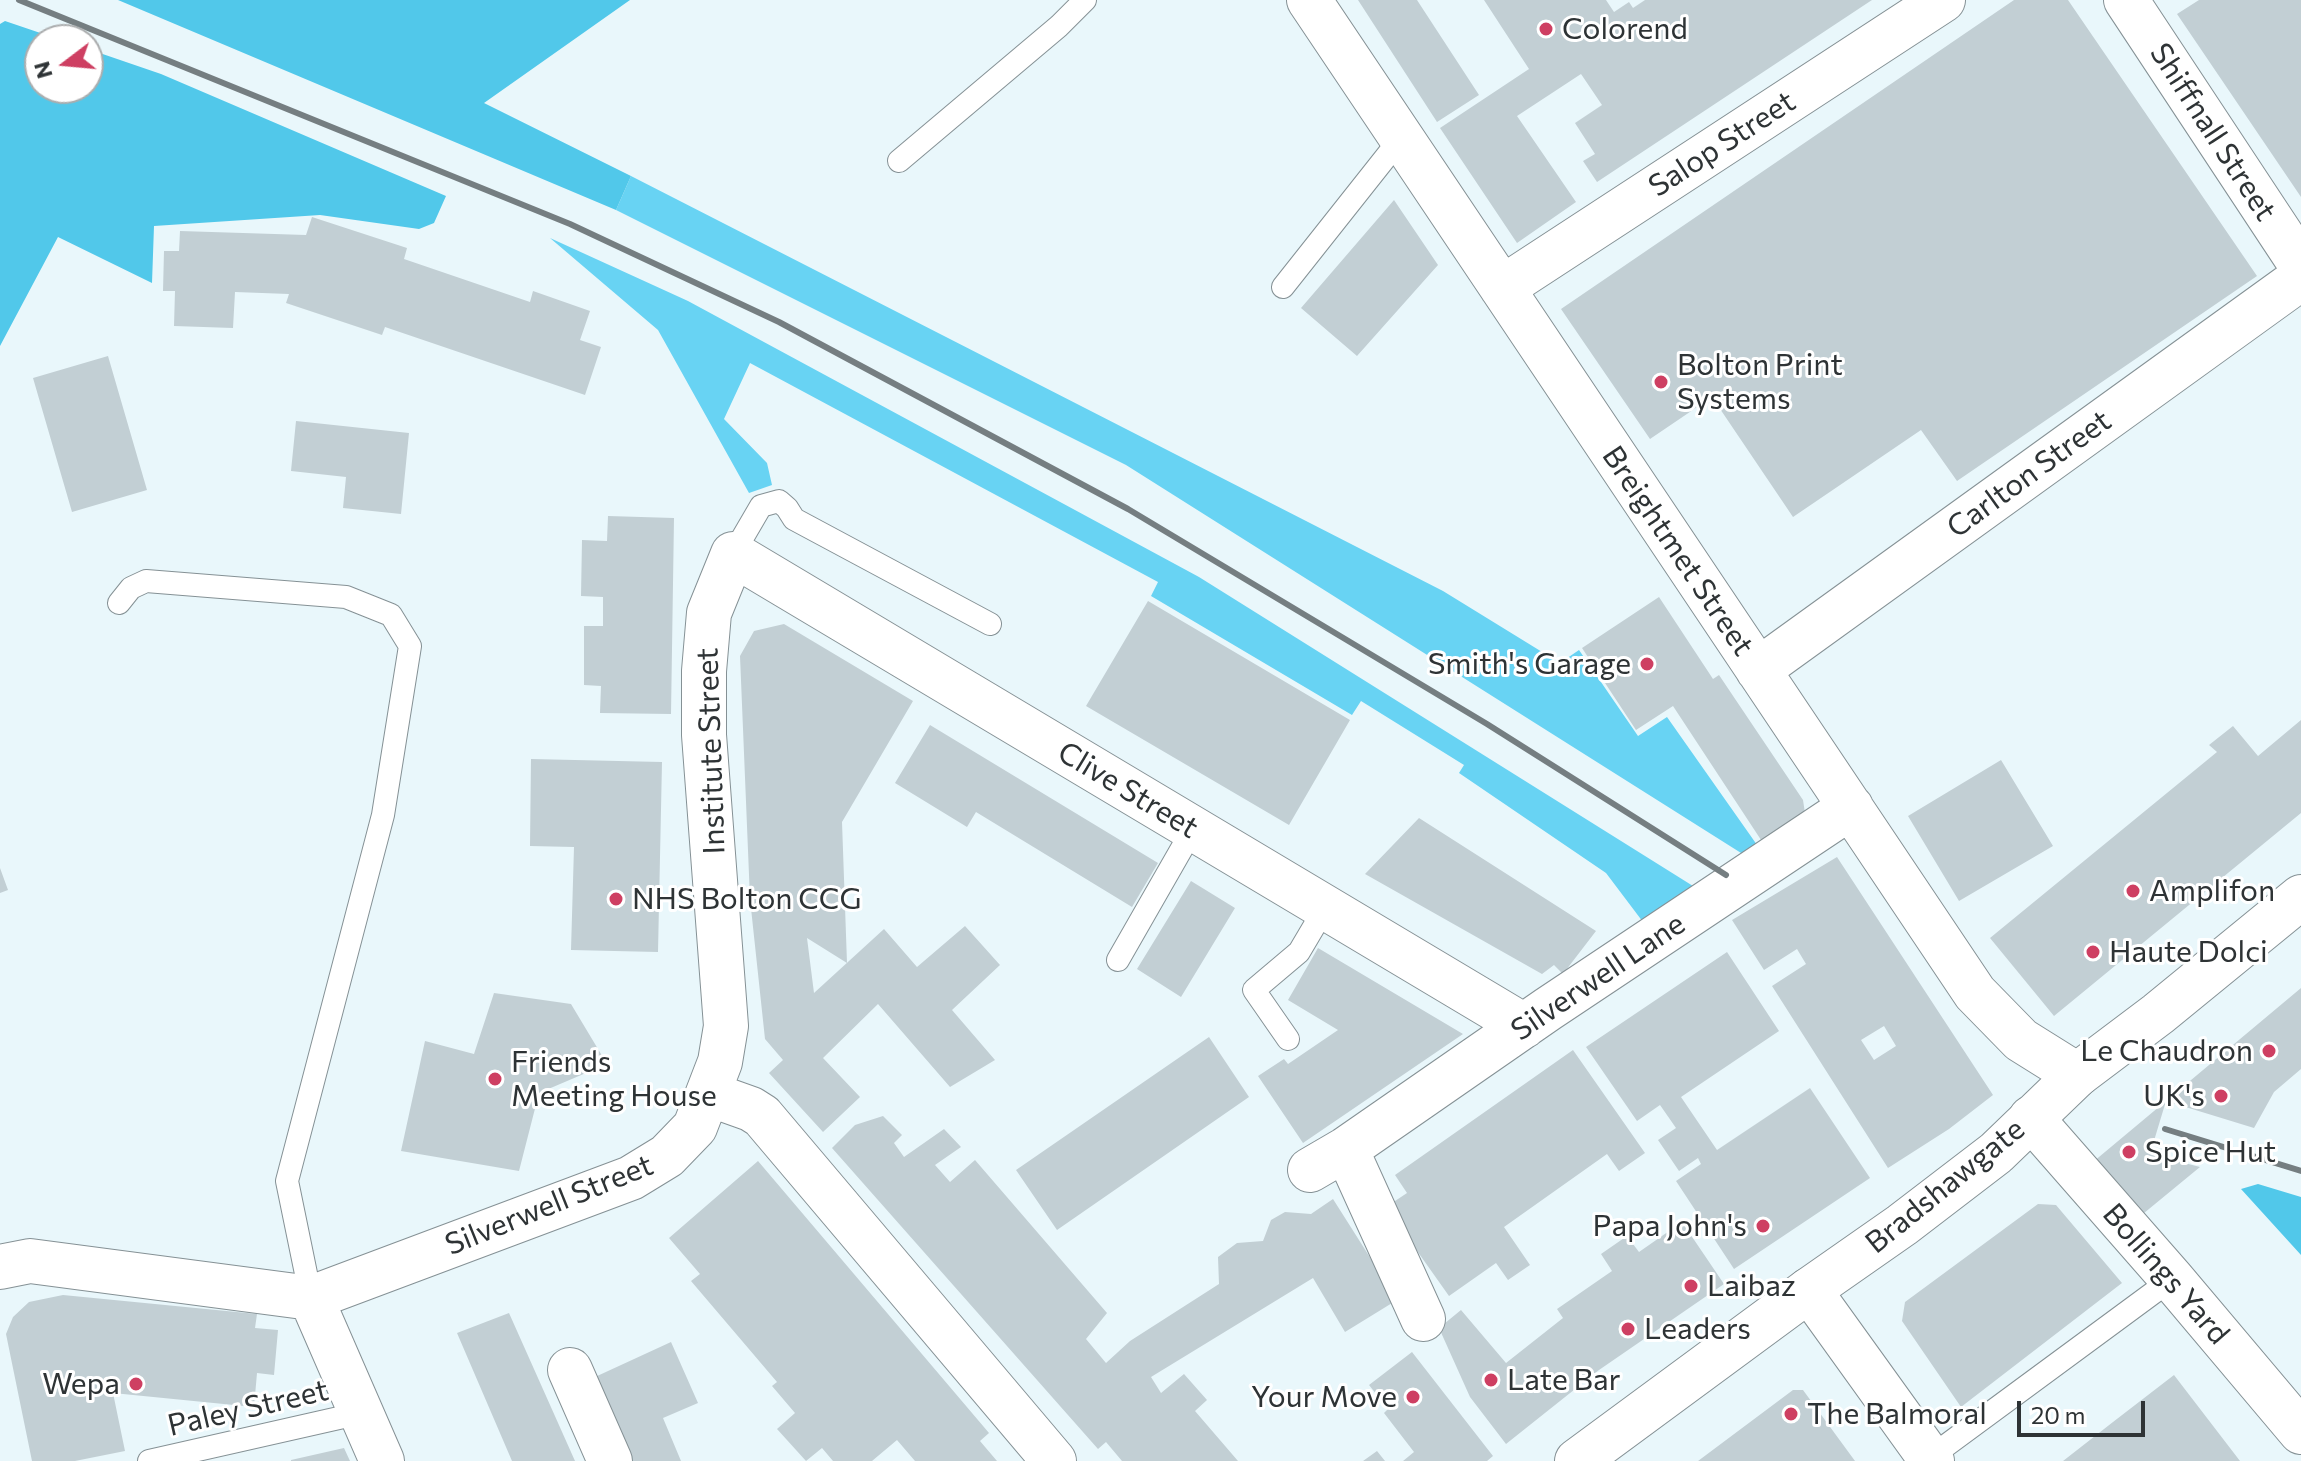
<!DOCTYPE html>
<html>
<head>
<meta charset="utf-8">
<style>
  body { margin:0 }
  #map { position:relative; width:2301px; height:1461px; overflow:hidden; background:#e9f7fb; font-family:Commissioner,sans-serif }
  canvas { display:block }
  .north { position:absolute; left:24px; top:24px; width:80px; height:80px; box-sizing:border-box; background:#fff; border:2px solid #abadae; border-radius:50%; rotate:254deg; font-size:22px; font-weight:700; line-height:32px; text-align:center; color:#2e3335 }
  .north::after { content:''; display:block; margin:auto; width:28px; height:36px; background:#ce3f62; clip-path:polygon(50% 0,100% 100%,50% 72%,0 100%) }
  .scale { position:absolute; left:2017px; top:1401px; width:128px; height:36px; box-sizing:border-box; border:4px solid #2e3335; border-top:0; padding-left:10px; font-size:24px; line-height:28px; white-space:nowrap; color:#2e3335; -webkit-text-stroke:6px #fff; paint-order:stroke }
</style>
</head>
<body>
<div id="map">
<canvas width="2301" height="1461"></canvas>
<div class="north">N</div>
<div class="scale">20 m</div>
</div>
<script>
const c = document.querySelector('canvas').getContext('2d');
c.lineJoin = 'round';
function paint(path, color) {
  c.fillStyle = color;
  c.fill(path, 'evenodd');
}
function stroke(path, color, width, dash) {
  c.strokeStyle = color;
  c.lineWidth = width;
  c.lineCap = dash ? 'butt' : 'round';
  c.setLineDash(dash || []);
  c.stroke(path);
}
function label(font, color, halo, rows, align = 'center') {
  c.font = font + ' Commissioner,sans-serif';
  c.lineWidth = 6;
  c.setLineDash([]);
  c.textBaseline = 'middle';
  c.strokeStyle = halo;
  c.fillStyle = color;
  for (const [text, x, y, turn = 0] of rows) {
    c.save();
    c.translate(x, y);
    c.rotate((+turn || 0) * Math.PI / 180);
    c.textAlign = isNaN(turn) ? turn : align;
    if (halo) c.strokeText(text, 0, 0);
    c.fillText(text, 0, 0);
    c.restore();
  }
}
paint(new Path2D(`
  M 631,176 L 1443,591 L 1560,663 L 1579,650 L 1638,736 L 1667,717 L 1762,852 L 1749,858 L 1126,465 L 616,210 Z
  M 550,238 L 688,301 L 1199,577 L 1701,891 L 1643,922 L 1606,873 L 1459,773 L 1464,765 L 1361,701 L 1352,715 L 1151,596 L 1158,582 L 750,363 L 724,419 L 767,463 L 772,485 L 749,493 L 658,330 Z`), '#68d3f3');
paint(new Path2D(`
  M 118,0 L 630,0 L 484,103 L 631,176 L 616,210 Z
  M 5,21 L 61,40 L 40,40 L 40,88 L 88,88 L 88,49 L 161,74 L 446,196 L 434,223 L 419,229 L 320,215 L 154,226 L 152,283 L 58,237 L 0,346 L 0,24 Z
  M 2258,1184 L 2301,1197 L 2301,1255 L 2241,1189 Z`), '#51c8ea');
paint(new Path2D(`
  M 1358,0 L 1417,0 L 1479,95 L 1437,122 Z
  M 1484,0 L 1606,0 L 1614,12 L 1629,2 L 1633,8 L 1645,0 L 1872,0 L 1597,182 L 1583,161 L 1595,154 L 1575,123 L 1602,105 L 1581,74 L 1517,116 L 1576,202 L 1517,243 L 1440,128 L 1529,69 Z
  M 2014,0 L 2068,0 L 2257,276 L 1957,481 L 1921,430 L 1793,517 L 1712,397 L 1650,439 L 1561,309 Z
  M 2199,0 L 2301,0 L 2301,197 L 2177,14 Z
  M 1394,200 L 1438,265 L 1357,356 L 1301,308 Z
  M 312,217 L 407,248 L 404,259 L 530,302 L 533,291 L 590,311 L 580,340 L 601,347 L 585,395 L 385,327 L 382,335 L 286,303 L 289,294 L 235,292 L 233,328 L 174,326 L 175,291 L 163,291 L 164,251 L 179,251 L 180,231 L 306,235 Z
  M 108,356 L 147,490 L 72,512 L 33,378 Z
  M 296,421 L 409,433 L 401,514 L 343,508 L 346,477 L 291,471 Z
  M 608,516 L 674,518 L 671,714 L 600,713 L 601,686 L 584,685 L 584,626 L 603,626 L 603,597 L 581,596 L 582,540 L 607,541 Z
  M 1659,597 L 1713,679 L 1719,675 L 1803,800 L 1805,813 L 1765,846 L 1673,706 L 1636,730 L 1582,648 Z
  M 1148,601 L 1350,720 L 1289,825 L 1086,706 Z
  M 784,624 L 913,701 L 842,822 L 847,963 L 807,938 L 814,993 L 884,929 L 917,967 L 965,926 L 1000,965 L 952,1010 L 995,1060 L 950,1087 L 878,1004 L 823,1058 L 860,1097 L 823,1132 L 769,1073 L 783,1060 L 765,1039 L 750,899 L 740,656 L 754,631 Z
  M 2301,720 L 2301,813 L 2054,1016 L 1990,938 L 2217,752 L 2209,745 L 2233,726 L 2258,756 Z
  M 930,725 L 1158,863 L 1132,907 L 976,812 L 967,827 L 895,783 Z
  M 531,759 L 662,762 L 658,952 L 571,950 L 574,847 L 530,846 Z
  M 2001,760 L 2053,846 L 1959,901 L 1908,816 Z
  M 1419,818 L 1596,931 L 1563,974 L 1554,965 L 1542,974 L 1365,874 Z
  M 1837,857 L 1993,1095 L 1949,1129 L 1888,1168 L 1772,986 L 1806,964 L 1797,949 L 1764,970 L 1732,920 ZM 1884,1026 L 1896,1046 L 1874,1060 L 1861,1040 Z
  M 0,868 L 8,890 L 0,893 Z
  M 1191,881 L 1235,908 L 1181,997 L 1137,969 Z
  M 1318,948 L 1463,1034 L 1303,1143 L 1258,1076 L 1284,1059 L 1288,1064 L 1338,1030 L 1288,1000 Z
  M 1727,952 L 1779,1031 L 1681,1097 L 1717,1150 L 1810,1088 L 1870,1178 L 1734,1269 L 1676,1181 L 1701,1164 L 1698,1158 L 1679,1171 L 1658,1140 L 1676,1128 L 1660,1105 L 1637,1121 L 1586,1047 Z
  M 2301,988 L 2301,1069 L 2274,1092 L 2254,1128 L 2166,1101 Z
  M 494,993 L 571,1004 L 607,1064 L 539,1093 L 519,1171 L 401,1151 L 425,1041 L 474,1054 Z
  M 1209,1037 L 1249,1097 L 1057,1230 L 1016,1170 Z
  M 1573,1050 L 1645,1153 L 1619,1171 L 1607,1154 L 1504,1227 L 1530,1265 L 1508,1280 L 1496,1263 L 1449,1296 L 1386,1207 L 1407,1193 L 1395,1175 Z
  M 2166,1101 L 2150,1154 L 2200,1167 L 2138,1218 L 2093,1162 Z
  M 883,1116 L 902,1135 L 894,1143 L 904,1157 L 944,1129 L 961,1147 L 935,1165 L 950,1182 L 975,1160 L 1107,1313 L 1086,1339 L 1106,1363 L 1130,1341 L 1219,1284 L 1218,1257 L 1237,1243 L 1263,1241 L 1271,1220 L 1285,1212 L 1311,1214 L 1333,1199 L 1397,1300 L 1345,1332 L 1313,1278 L 1151,1377 L 1161,1393 L 1184,1374 L 1207,1400 L 1195,1411 L 1238,1461 L 1122,1461 L 1106,1442 L 1098,1449 L 832,1148 L 855,1125 Z
  M 758,1161 L 989,1433 L 980,1441 L 997,1461 L 915,1461 L 897,1440 L 872,1461 L 833,1461 L 822,1448 L 806,1461 L 777,1429 L 795,1413 L 772,1386 L 777,1382 L 691,1281 L 700,1274 L 669,1238 Z
  M 2038,1204 L 2056,1205 L 2122,1283 L 1961,1407 L 1902,1321 L 1905,1302 Z
  M 1682,1222 L 1724,1284 L 1599,1370 L 1506,1444 L 1470,1397 L 1439,1328 L 1461,1310 L 1506,1363 L 1563,1318 L 1557,1309 L 1612,1271 L 1601,1254 L 1627,1236 L 1639,1252 Z
  M 63,1295 L 257,1314 L 255,1328 L 278,1330 L 274,1375 L 257,1373 L 254,1407 L 113,1393 L 125,1451 L 75,1461 L 32,1461 L 6,1334 L 13,1317 L 29,1302 Z
  M 509,1313 L 575,1461 L 512,1461 L 457,1333 Z
  M 671,1342 L 698,1403 L 663,1418 L 681,1461 L 630,1461 L 595,1377 Z
  M 1412,1352 L 1493,1456 L 1487,1461 L 1403,1461 L 1414,1452 L 1384,1413 L 1388,1409 L 1369,1385 Z
  M 2174,1375 L 2240,1461 L 2063,1461 L 2113,1422 Z
  M 1793,1390 L 1803,1390 L 1855,1461 L 1698,1461 Z
  M 344,1448 L 350,1461 L 291,1461 L 291,1460 Z
  M 1377,1451 L 1385,1461 L 1363,1461 Z`), '#c2cfd4');
const lane = new Path2D(`
  M 899,161 L 1059,26 L 1085,0
  M 1283,287 L 1401,138
  M 733,554 L 761,506 L 779,501 L 787,508 L 794,519 L 990,624
  M 119,603 L 131,588 L 146,581 L 346,597 L 391,615 L 410,646 L 383,815 L 287,1181 L 311,1298
  M 1118,960 L 1193,829
  M 1288,1039 L 1254,990 L 1299,952 L 1325,908
  M 149,1461 L 361,1413
  M 1925,1461 L 2172,1279`);
const street = new Path2D(`
  M 1309,0 L 1975,993 L 2021,1040 L 2077,1075
  M 2126,0 L 2301,265
  M 1502,288 L 1943,0
  M 1758,670 L 2301,278
  M 709,1094 L 751,1109 L 762,1116 L 1054,1461
  M 2031,1118 L 2172,1279 L 2301,1432
  M 1346,1149 L 1423,1319
  M 1310,1170 L 1346,1149 L 1548,1009 L 1851,807
  M 0,1267 L 30,1261 L 311,1298 L 631,1178 L 667,1156 L 695,1127 L 720,1062 L 726,1026 L 704,735 L 704,671 L 709,613 L 733,554 L 1524,1026
  M 311,1298 L 382,1461
  M 570,1370 L 610,1461`);
const secondary = new Path2D(`
  M 1809,1290 L 1932,1461`);
const primary = new Path2D(`
  M 1577,1461 L 1809,1290 L 1902,1225 L 1996,1153 L 2077,1075 L 2158,1014 L 2301,897`);
stroke(lane, '#859195', 24);
stroke(street, '#859195', 46);
stroke(secondary, '#859195', 46);
stroke(primary, '#859195', 46);
stroke(lane, '#fff', 22);
stroke(street, '#fff', 44);
stroke(secondary, '#fff', 44);
stroke(primary, '#fff', 44);
stroke(new Path2D(`
  M 19,0 L 570,224 L 779,322 L 1128,509 L 1487,724 L 1726,875
  M 2165,1129 L 2301,1171`), '#757e81', 6);
for (const [x, y, r, color] of [
  [1546,29,8,"#ce3f62"],
  [1661,382,8,"#ce3f62"],
  [1647,664,8,"#ce3f62"],
  [2133,891,8,"#ce3f62"],
  [616,899,8,"#ce3f62"],
  [2093,952,8,"#ce3f62"],
  [2269,1051,8,"#ce3f62"],
  [495,1079,8,"#ce3f62"],
  [2221,1096,8,"#ce3f62"],
  [2129,1152,8,"#ce3f62"],
  [1763,1226,8,"#ce3f62"],
  [1691,1286,8,"#ce3f62"],
  [1628,1329,8,"#ce3f62"],
  [1491,1380,8,"#ce3f62"],
  [136,1384,8,"#ce3f62"],
  [1413,1397,8,"#ce3f62"],
  [1791,1414,8,"#ce3f62"]
]) {
  const dot = new Path2D();
  dot.arc(x, y, r, 0, 2 * Math.PI);
  c.fillStyle = color;
  c.fill(dot);
  stroke(dot, '#fff', 3);
}
label('30px', '#2e3335', '#fff', [
  ["Colorend",1562,29],
  ["Bolton Print",1677,365],
  ["Systems",1677,399],
  ["Smith's Garage",1631,664,"right"],
  ["Amplifon",2149,891],
  ["NHS Bolton CCG",632,899],
  ["Haute Dolci",2109,952],
  ["Le Chaudron",2253,1051,"right"],
  ["Friends",511,1062],
  ["Meeting House",511,1096],
  ["UK's",2205,1096,"right"],
  ["Spice Hut",2145,1152],
  ["Papa John's",1747,1226,"right"],
  ["Laibaz",1707,1286],
  ["Leaders",1644,1329],
  ["Late Bar",1507,1380],
  ["Wepa",120,1384,"right"],
  ["Your Move",1397,1397,"right"],
  ["The Balmoral",1807,1414]
], 'left');
label('30px', '#2e3335', '#fff', [
  ["Shiffnall Street",2213,132,57],
  ["Salop Street",1722,144,-33],
  ["Carlton Street",2029,474,-36],
  ["Breightmet Street",1678,551,56],
  ["Institute Street",711,751,-92],
  ["Clive Street",1128,790,31],
  ["Silverwell Lane",1598,977,-34],
  ["Bradshawgate",1945,1186,-39],
  ["Silverwell Street",549,1205,-22],
  ["Bollings Yard",2166,1274,49],
  ["Paley Street",248,1408,-13]
]);
</script>
</body>
</html>
